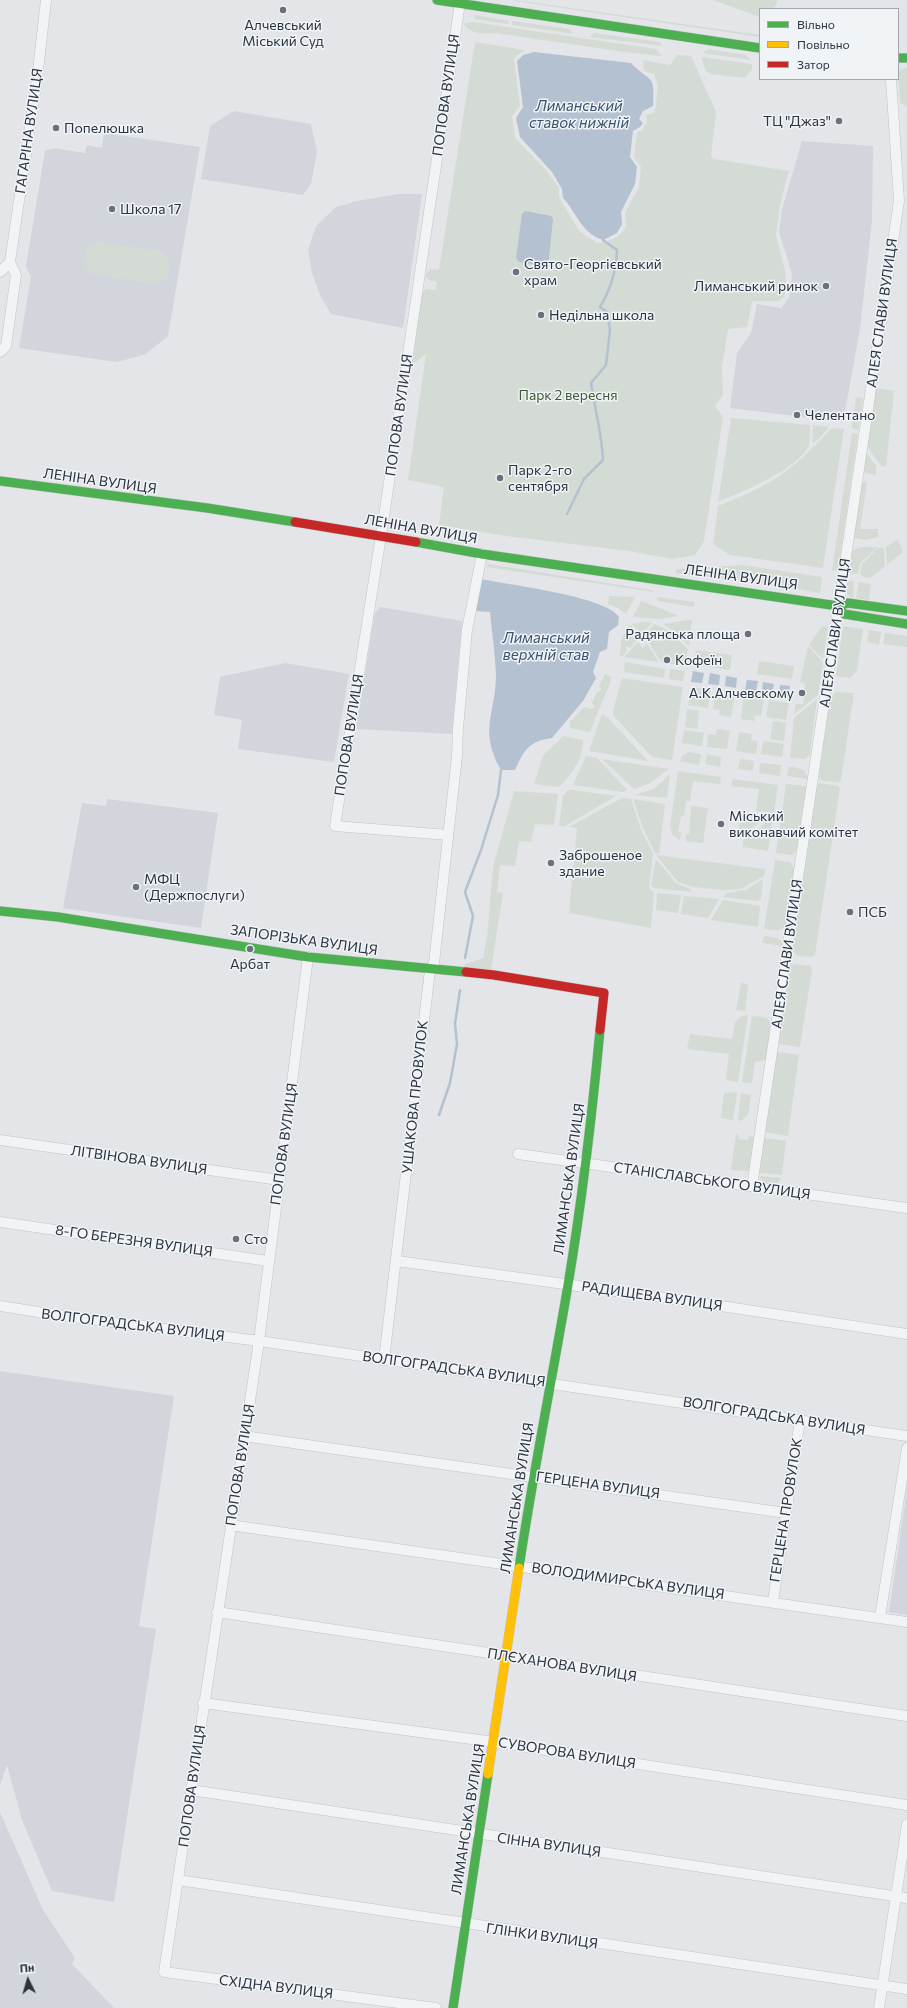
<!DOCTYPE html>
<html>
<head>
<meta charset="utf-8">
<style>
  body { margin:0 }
  #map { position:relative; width:907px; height:2008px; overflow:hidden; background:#e3e5e8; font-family:Commissioner,sans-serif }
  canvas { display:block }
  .legend { position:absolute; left:759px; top:8px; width:140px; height:72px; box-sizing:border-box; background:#f1f4f7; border:1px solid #a2a7ae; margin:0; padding:5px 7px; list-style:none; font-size:12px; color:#2b3340 }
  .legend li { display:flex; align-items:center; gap:8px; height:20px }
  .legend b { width:20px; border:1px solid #a2a7ae }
  .north { position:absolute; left:8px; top:1960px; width:40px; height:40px; -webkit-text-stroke:3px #f1f4f7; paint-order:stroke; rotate:355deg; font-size:11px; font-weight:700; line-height:16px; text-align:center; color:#2b3340 }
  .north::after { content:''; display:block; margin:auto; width:14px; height:18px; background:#2b3340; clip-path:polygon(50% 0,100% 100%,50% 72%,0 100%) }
</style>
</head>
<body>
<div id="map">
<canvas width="907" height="2008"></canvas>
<ul class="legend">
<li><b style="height:5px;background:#4caf50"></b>Вільно</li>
<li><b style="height:5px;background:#ffc107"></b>Повільно</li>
<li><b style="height:5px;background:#c62828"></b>Затор</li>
</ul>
<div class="north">Пн</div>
</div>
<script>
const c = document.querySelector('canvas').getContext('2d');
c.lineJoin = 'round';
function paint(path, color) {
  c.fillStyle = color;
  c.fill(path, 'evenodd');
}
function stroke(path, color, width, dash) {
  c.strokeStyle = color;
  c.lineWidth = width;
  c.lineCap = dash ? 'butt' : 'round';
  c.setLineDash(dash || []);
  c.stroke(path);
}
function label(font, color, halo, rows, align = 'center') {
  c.font = font + ' Commissioner,sans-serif';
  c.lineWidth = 3;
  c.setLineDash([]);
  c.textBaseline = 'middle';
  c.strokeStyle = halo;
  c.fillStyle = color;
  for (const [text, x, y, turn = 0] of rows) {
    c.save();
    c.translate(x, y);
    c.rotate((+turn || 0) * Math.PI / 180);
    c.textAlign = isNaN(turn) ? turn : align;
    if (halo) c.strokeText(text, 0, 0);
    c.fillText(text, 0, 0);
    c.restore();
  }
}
paint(new Path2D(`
  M 234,111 L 311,124 L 317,152 L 311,184 L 303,195 L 201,179 L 210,126 Z
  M 104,133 L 200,147 L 168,336 L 146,354 L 117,362 L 19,348 L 31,277 L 26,266 L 45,151 L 54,148 L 85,153 L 87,145 L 102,148 Z
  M 802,141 L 873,146 L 872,220 L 860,329 L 843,422 L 730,408 L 737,353 L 751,333 L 757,304 L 781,308 L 789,298 L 792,274 L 779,232 L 782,209 Z
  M 398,194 L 422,194 L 403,328 L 331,314 L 320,295 L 312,273 L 308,250 L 316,226 L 336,207 L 357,201 Z
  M 380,607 L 462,621 L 452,734 L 356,729 L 375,613 Z
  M 285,663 L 349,674 L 334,762 L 238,749 L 242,720 L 214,715 L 220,677 Z
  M 107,799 L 218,813 L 201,928 L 63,908 L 82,803 L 106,806 Z
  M 0,1371 L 174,1396 L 139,1626 L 156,1629 L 114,1902 L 52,1891 L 22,1820 L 7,1765 L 0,1785 Z
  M 907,1489 L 907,1615 L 889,1612 Z
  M 0,1812 L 43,1910 L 75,1958 L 72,1964 L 114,2008 L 0,2008 Z`), '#d2d5db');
paint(new Path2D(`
  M 515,0 L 760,35 L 760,37 L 515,1 Z
  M 713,0 L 777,0 L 776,6 L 771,9 L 760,9 L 760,17 Z
  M 475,15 L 509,21 L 508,24 L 474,19 Z
  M 512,21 L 570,29 L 573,34 L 512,25 Z
  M 473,22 L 656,49 L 662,56 L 624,52 L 495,33 C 483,34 472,34 464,25 L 466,23 Z
  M 594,33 L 660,42 L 662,46 L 590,37 Z
  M 475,42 L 525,50 L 514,58 L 520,106 L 512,116 L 515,138 L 546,170 L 559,188 L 559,197 L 579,231 L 597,243 C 611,241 618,239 626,227 L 625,213 L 639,187 L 641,167 L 634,157 L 637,132 L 641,131 L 647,123 L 646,115 L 655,112 L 658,86 L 654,74 L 644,71 L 643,60 L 670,65 L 677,55 L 691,56 L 716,112 L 711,156 L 714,159 L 789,171 L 780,204 L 776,235 L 786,274 L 785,295 L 779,301 L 752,301 L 747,327 L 728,329 L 722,367 L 723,395 L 715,406 L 723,417 L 704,541 L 695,555 L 672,559 L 629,551 L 506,536 L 439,525 L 444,487 L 408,480 L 426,354 L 412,365 L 422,292 L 427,289 L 436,290 L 437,282 L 429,280 L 425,276 L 430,269 L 439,270 Z
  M 709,49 L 746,55 L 751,60 L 702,53 Z
  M 701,57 L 752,64 L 752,69 L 745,78 L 711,74 L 706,71 Z
  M 907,68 L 907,106 L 900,103 L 898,73 L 900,70 Z
  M 98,242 L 161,251 L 170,262 L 168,278 L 155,284 L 92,274 L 83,263 L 86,248 Z
  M 876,388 L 894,391 L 886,466 L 882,467 L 867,446 Z
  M 856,397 L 863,398 L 858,430 L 852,428 Z
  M 731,418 L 810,425 C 810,431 810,438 809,444 C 803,467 740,493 718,502 Z
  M 813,425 L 829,427 L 819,439 L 812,443 Z
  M 832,428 L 844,429 L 823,568 L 730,555 L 713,544 L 718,506 C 734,499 751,493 766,484 C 792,470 812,449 832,428 Z
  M 852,433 L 858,434 L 838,570 L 832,571 Z
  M 866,452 L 876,466 L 876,475 L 865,473 L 864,471 Z
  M 863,482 L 867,482 L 860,529 L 878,529 L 878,537 L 865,540 L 854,538 L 861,484 Z
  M 898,539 L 903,552 L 887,565 L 886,547 Z
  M 861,547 L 878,547 L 860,563 L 858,574 L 849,573 L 852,551 Z
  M 878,548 L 884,548 L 885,566 L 870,578 L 863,577 L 860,573 L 862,564 Z
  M 488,564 L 651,590 L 654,592 L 487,567 Z
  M 743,565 L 822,577 L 820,593 L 749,581 L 675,573 L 677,569 Z
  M 846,581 L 854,581 L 853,598 C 845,595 845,588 846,581 Z
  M 859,582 L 871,584 L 869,600 L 856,598 Z
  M 609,596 L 635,597 L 626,614 L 618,608 L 608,604 Z
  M 657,597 L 695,602 L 693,607 L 658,601 Z
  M 641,601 L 679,616 L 658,619 L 633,617 Z
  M 688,620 L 692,620 L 689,646 L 675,632 L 663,624 Z
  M 644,622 L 652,623 L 642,634 L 632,624 Z
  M 654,624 C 668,628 678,639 688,649 L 685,665 L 662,663 L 649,643 L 652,640 L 649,638 L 646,640 L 644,636 Z
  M 630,625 L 640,636 L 630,648 L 627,646 L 625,647 L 627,650 L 622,657 L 620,656 L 621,641 L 626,630 L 632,637 L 634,635 L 626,629 Z
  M 822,626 L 828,627 L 823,659 L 809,645 Z
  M 843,626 L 863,629 L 857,671 L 850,678 L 838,677 L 836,675 Z
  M 869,630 L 881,632 L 879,645 L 867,642 Z
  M 885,633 L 907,636 L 907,647 L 883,644 Z
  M 638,642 L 642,648 L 647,644 L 659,662 L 624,657 Z
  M 808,646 L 823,662 L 818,695 L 794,714 L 796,704 L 803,704 L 805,683 L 800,682 Z
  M 696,650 L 732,655 L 730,670 L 694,665 Z
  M 759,661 L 794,666 L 792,679 L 757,674 Z
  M 625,662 L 665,669 L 664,678 L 624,672 Z
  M 670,669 L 685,671 L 683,681 L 669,679 Z
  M 605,674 L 611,677 L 611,681 L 591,729 L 589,732 L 570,728 L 570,722 L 584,707 L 592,709 L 595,706 L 592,703 L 597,692 L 599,692 L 601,689 L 599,686 Z
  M 622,678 L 683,687 L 672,760 L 652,757 L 613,715 L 613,711 Z
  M 691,687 L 711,690 L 708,708 L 688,705 Z
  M 715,691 L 735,694 L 731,717 L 719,715 L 720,710 L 713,709 Z
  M 837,692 L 854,693 L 841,780 L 839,782 L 823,781 L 819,778 L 819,775 L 830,698 Z
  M 744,696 L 764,699 L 761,716 L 755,715 L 754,721 L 741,719 Z
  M 817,699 L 810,754 L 805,759 L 790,758 L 794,718 Z
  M 769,700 L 789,703 L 786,720 L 766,717 Z
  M 687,709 L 699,711 L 697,729 L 685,727 Z
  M 602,714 L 608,718 L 648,761 L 589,751 Z
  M 773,721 L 786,723 L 784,741 L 770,739 Z
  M 717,729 L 730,731 L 727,749 L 707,747 L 708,734 L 716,735 Z
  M 684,730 L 704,733 L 702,746 L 682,743 Z
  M 739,732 L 752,734 L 751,740 L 758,741 L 756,754 L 736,751 Z
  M 563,736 L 583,740 C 584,758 571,775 559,787 L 534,784 L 543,756 Z
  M 763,741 L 784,744 L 782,757 L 761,754 Z
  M 689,752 L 701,754 L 699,765 L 680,761 L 682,756 Z
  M 707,754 L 721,757 L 720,767 L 705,764 Z
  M 586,756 L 597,758 L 627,790 L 623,792 L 573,785 Z
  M 602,759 L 669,769 L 650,783 L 634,789 Z
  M 740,759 L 754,761 L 753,771 L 738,769 Z
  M 760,763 L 781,765 L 780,776 L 759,773 Z
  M 789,766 L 804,770 L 808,779 L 787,776 Z
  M 678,771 L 721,777 L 720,784 L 693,781 L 690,801 L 686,801 L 684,816 L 681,816 L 678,831 L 681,833 L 680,840 L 673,836 L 670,827 Z
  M 670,774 L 667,798 L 635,795 L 654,789 Z
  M 733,779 L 778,785 L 774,813 L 756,811 L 759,789 L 731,786 Z
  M 820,783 L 838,786 L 840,788 L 815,955 L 812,957 C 802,956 795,958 791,947 L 817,785 Z
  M 786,784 L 807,786 L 798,849 L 792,855 L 776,853 Z
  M 568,790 L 572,790 L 616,796 L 563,827 L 559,826 L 563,796 Z
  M 514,791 L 558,794 L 554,825 L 535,824 L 531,842 L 519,841 L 515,866 L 500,865 L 497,892 L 503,893 L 491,970 L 462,968 L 466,964 L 483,958 L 487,938 L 493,867 Z
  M 622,798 L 631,799 L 641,830 L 653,853 L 649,888 L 654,893 L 651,928 L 569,913 L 577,828 L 569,827 Z
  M 633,799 L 665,804 L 659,854 L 655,853 L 643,828 Z
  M 691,806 L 708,808 L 703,843 L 686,841 L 686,834 L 689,834 Z
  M 741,814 L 768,816 L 742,836 L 738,833 Z
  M 773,817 L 768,851 L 743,847 L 743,840 Z
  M 656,855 L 765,869 L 764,876 L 740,889 L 724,890 L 693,887 L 678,882 Z
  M 656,859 L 676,883 L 690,889 L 692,892 L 654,888 L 651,885 Z
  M 775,860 L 790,862 L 795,870 L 787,923 C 781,933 774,930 764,929 Z
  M 763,879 L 761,899 L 758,901 L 724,897 L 727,893 L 746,890 Z
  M 657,893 L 681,895 L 678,913 L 656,910 Z
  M 684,896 L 719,899 L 708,918 L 681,914 Z
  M 723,900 L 760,906 L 758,927 L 711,920 Z
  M 764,936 C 772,937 782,936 783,946 L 762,943 Z
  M 795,964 L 811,966 L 812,970 L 800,1047 L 778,1044 L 789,970 L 791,965 Z
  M 741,983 L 748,984 L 745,1011 L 736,1010 Z
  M 748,1015 L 738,1082 L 726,1080 L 729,1054 L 687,1049 L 690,1034 L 732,1039 L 735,1022 L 742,1016 Z
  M 752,1016 C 757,1017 763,1016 768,1019 C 775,1025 768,1051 766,1060 L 755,1062 L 752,1083 L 742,1082 Z
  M 777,1052 L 799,1055 L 788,1136 L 764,1132 Z
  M 734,1092 L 737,1093 L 733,1120 L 721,1118 L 724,1093 Z
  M 741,1093 L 751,1095 L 748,1115 L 741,1121 L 738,1120 Z
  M 736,1134 L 738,1135 L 739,1139 L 748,1140 L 749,1136 L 754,1137 L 755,1140 L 750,1171 L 731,1170 Z
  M 764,1138 L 786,1141 L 782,1175 L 759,1173 Z
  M 759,1176 L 781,1178 L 778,1183 C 770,1184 763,1184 759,1176 Z`), '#d4dbd4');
paint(new Path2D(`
  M 534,52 L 631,63 C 651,84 655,72 653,106 L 643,111 L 639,119 L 643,123 L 640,127 L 633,131 L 630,157 L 637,167 L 635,184 L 621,212 L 622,224 L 617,233 L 603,240 C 581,233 577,213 563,198 L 562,189 L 552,172 L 520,137 L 516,118 L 523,107 L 517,61 L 523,55 Z
  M 525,211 L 551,216 L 553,219 L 548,267 L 519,262 L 516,258 L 522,214 Z
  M 481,579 C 509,585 605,596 619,617 L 618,625 L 609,632 L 607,649 L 600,652 L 593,672 L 596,678 L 583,701 L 552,738 C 529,741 524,750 515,770 L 501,770 C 478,730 496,714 496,674 C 495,653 492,633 490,612 L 476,611 Z
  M 693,671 L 704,673 L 702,683 L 691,682 Z
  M 710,673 L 720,675 L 719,685 L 708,684 Z
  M 726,676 L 737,678 L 736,688 L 725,686 Z
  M 747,680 L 758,681 L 756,691 L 745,690 Z
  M 763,682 L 774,684 L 772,694 L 762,692 Z
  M 780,685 L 790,686 L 789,696 L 779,695 Z`), '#b4c1d0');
stroke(new Path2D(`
  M 567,514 L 584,479 L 603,460 C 602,435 595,409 591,383 L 606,365 L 610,330 L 607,312 L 600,307 C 611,288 616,272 617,250 L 603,240
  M 465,958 L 473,916 L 465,892 L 481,850 L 498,795 L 501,770
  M 439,1115 L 450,1083 L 457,1044 L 455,1024 L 460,990`), '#b4c1d0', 2.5);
const street = new Path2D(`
  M 0,272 L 10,262
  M 0,352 L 6,346 L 16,275 L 10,262 L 37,79 L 46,0
  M 448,835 L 335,826 L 383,523 L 460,3
  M 308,957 L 259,1341 L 164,1972 L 436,2008
  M 0,1140 L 279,1180
  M 518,1154 L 907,1208
  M 752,1186 L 899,201 L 891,79
  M 0,1222 L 268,1261
  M 397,1261 L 681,1300 L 907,1334
  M 0,1306 L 57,1315 L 259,1341 L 907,1436
  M 384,1360 L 430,970 L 434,963 L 457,756 L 458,728 L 467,630 L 482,554
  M 244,1436 L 786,1513
  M 230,1525 L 907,1622
  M 773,1601 L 800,1420
  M 217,1612 L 907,1716
  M 880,1617 L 907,1448
  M 203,1703 L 494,1742 L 907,1805
  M 191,1790 L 907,1898
  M 178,1880 L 907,1989
  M 879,2008 L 907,1824`);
const fast = new Path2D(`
  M 437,0 L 760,48
  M 898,58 L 907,58
  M 0,481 L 207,508 L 295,522
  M 416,542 L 482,554 L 838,606 L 848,603 L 907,611
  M 838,606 L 844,614 L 907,624
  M 0,911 L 58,917 L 308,957 L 466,972
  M 519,1568 C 533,1473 552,1380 568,1285 C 582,1201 592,1116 600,1030
  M 453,2008 L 488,1774`);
const slow = new Path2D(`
  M 488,1774 L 519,1568`);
const jam = new Path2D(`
  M 295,522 L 416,542
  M 466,972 L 494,975 L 604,993 L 600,1030`);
stroke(street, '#c1c3c6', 11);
stroke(fast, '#c1c3c6', 10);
stroke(slow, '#c1c3c6', 10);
stroke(jam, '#c1c3c6', 10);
stroke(street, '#f2f3f5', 10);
stroke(fast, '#4caf50', 9);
stroke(slow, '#ffc107', 9);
stroke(jam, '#c62828', 9);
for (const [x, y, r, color] of [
  [283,10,4,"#6b717b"],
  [839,121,4,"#6b717b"],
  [56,128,4,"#6b717b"],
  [112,209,4,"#6b717b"],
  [516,272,4,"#6b717b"],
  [826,286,4,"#6b717b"],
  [541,315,4,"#6b717b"],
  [797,415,4,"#6b717b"],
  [500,478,4,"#6b717b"],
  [748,634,4,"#6b717b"],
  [667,660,4,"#6b717b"],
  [802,693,4,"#6b717b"],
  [721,824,4,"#6b717b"],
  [551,863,4,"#6b717b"],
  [136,887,4,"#6b717b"],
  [850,912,4,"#6b717b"],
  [250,949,4,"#6b717b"],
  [236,1239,4,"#6b717b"]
]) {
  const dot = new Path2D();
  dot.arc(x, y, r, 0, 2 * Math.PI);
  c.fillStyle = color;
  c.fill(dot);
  stroke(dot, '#f1f4f7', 1.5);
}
label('14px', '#2b3340', '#f1f4f7', [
  ["Алчевський",283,25,"center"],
  ["Міський Суд",283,41,"center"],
  ["ТЦ \"Джаз\"",831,121,"right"],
  ["Попелюшка",64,128],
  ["Школа 17",120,209],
  ["Свято-Георгієвський",524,264],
  ["храм",524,280],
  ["Лиманський ринок",818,286,"right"],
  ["Недільна школа",549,315],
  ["Челентано",805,415],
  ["Парк 2-го",508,470],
  ["сентября",508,486],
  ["Радянська площа",740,634,"right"],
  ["Кофеїн",675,660],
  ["А.К.Алчевскому",794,693,"right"],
  ["Міський",729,816],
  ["виконавчий комітет",729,832],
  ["Заброшеное",559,855],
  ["здание",559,871],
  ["МФЦ",144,879],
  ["(Держпослуги)",144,895],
  ["ПСБ",858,912],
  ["Арбат",250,964,"center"],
  ["Сто",244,1239]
], 'left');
label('14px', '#2b3340', '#f1f4f7', [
  ["ПОПОВА ВУЛИЦЯ",446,95,-82],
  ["ГАГАРІНА ВУЛИЦЯ",29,131,-82],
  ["АЛЕЯ СЛАВИ ВУЛИЦЯ",882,313,-82],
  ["ПОПОВА ВУЛИЦЯ",399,415,-82],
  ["ЛЕНІНА ВУЛИЦЯ",100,481,8],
  ["ЛЕНІНА ВУЛИЦЯ",421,529,10],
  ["ЛЕНІНА ВУЛИЦЯ",741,577,8],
  ["АЛЕЯ СЛАВИ ВУЛИЦЯ",835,633,-82],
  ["ПОПОВА ВУЛИЦЯ",349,735,-81],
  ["ЗАПОРІЗЬКА ВУЛИЦЯ",304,940,8],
  ["АЛЕЯ СЛАВИ ВУЛИЦЯ",787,954,-82],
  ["УШАКОВА ПРОВУЛОК",415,1097,-84],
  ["ПОПОВА ВУЛИЦЯ",284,1144,-82],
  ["ЛІТВІНОВА ВУЛИЦЯ",139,1160,8],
  ["ЛИМАНСЬКА ВУЛИЦЯ",569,1179,-82],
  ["СТАНІСЛАВСЬКОГО ВУЛИЦЯ",712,1181,8],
  ["8-ГО БЕРЕЗНЯ ВУЛИЦЯ",134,1241,8],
  ["РАДИЩЕВА ВУЛИЦЯ",652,1296,8],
  ["ВОЛГОГРАДСЬКА ВУЛИЦЯ",133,1325,7],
  ["ВОЛГОГРАДСЬКА ВУЛИЦЯ",454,1369,8],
  ["ВОЛГОГРАДСЬКА ВУЛИЦЯ",774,1416,9],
  ["ПОПОВА ВУЛИЦЯ",240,1465,-81],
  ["ГЕРЦЕНА ВУЛИЦЯ",598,1485,8],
  ["ЛИМАНСЬКА ВУЛИЦЯ",517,1498,-81],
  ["ГЕРЦЕНА ПРОВУЛОК",786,1510,-81],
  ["ВОЛОДИМИРСЬКА ВУЛИЦЯ",628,1581,8],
  ["ПЛЄХАНОВА ВУЛИЦЯ",562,1665,9],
  ["СУВОРОВА ВУЛИЦЯ",567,1753,9],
  ["ПОПОВА ВУЛИЦЯ",192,1786,-82],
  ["ЛИМАНСЬКА ВУЛИЦЯ",468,1819,-81],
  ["СІННА ВУЛИЦЯ",549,1845,8],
  ["ГЛІНКИ ВУЛИЦЯ",542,1936,8],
  ["СХІДНА ВУЛИЦЯ",276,1987,7]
]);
label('14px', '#405a3a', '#f1f4f7', [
  ["Парк 2 вересня",568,395]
]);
label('italic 15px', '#385271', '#f1f4f7', [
  ["Лиманський",579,106],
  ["ставок нижній",579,123],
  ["Лиманський",546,638],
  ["верхній став",546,655]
]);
</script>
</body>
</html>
